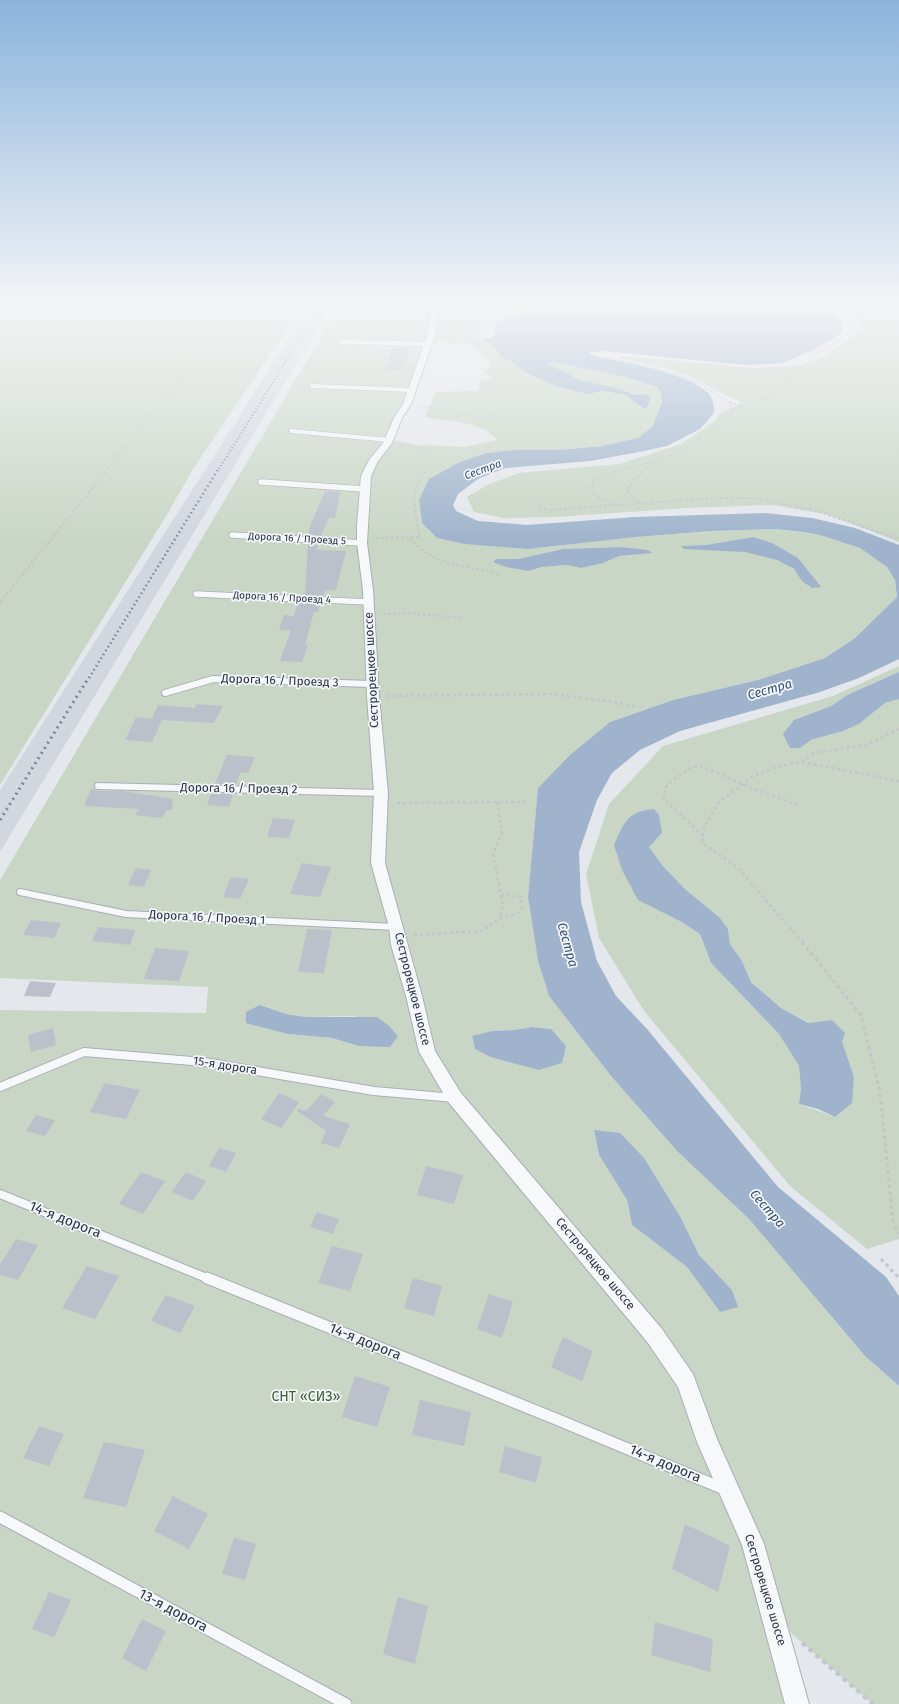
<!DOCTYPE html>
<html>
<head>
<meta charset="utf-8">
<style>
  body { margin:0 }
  canvas { display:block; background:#e4e7ec }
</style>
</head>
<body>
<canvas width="899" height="1704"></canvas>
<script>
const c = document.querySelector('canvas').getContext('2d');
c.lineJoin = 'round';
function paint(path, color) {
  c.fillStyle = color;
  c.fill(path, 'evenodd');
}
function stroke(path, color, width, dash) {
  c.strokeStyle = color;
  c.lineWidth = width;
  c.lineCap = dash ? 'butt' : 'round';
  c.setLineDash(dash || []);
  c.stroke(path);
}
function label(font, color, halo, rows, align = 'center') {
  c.font = font + ' "Fira Sans",sans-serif';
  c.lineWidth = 3.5;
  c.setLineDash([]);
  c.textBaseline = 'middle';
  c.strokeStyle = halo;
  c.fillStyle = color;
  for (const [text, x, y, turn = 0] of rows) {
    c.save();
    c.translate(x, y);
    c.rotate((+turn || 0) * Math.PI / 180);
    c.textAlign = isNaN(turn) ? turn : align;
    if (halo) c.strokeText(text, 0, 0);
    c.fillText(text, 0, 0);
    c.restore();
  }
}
paint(new Path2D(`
  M 312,303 L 333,303 L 0,852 L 0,790 Z`), '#d2d6de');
paint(new Path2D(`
  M 0,303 L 305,303 L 193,469 L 168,513 L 0,785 Z
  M 341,303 L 555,303 L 497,316 L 480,327 L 473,337 L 484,340 L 493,347 L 503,358 L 512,362 L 525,372 L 588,394 L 604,391 L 626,395 L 646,409 L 651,397 L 645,394 L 634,395 L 619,389 L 584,381 L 574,378 L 570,373 L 560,370 L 546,363 L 559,363 L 625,377 L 657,387 L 660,391 L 662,401 L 653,426 L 638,438 L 602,446 L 559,450 L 515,450 L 419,500 L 422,523 L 437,538 L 528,549 L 636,537 L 711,531 L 776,529 L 820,535 L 860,548 L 887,567 L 895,580 L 897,597 L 855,638 L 825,658 L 758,680 L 673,700 L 610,722 L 570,755 L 538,789 L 528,897 L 538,961 L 549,996 L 611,1076 L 677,1151 L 749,1219 L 865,1356 L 899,1386 L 899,1704 L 873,1704 L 776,1620 L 797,1704 L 0,1704 L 0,1010 L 206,1013 L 208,987 L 0,978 L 0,880 ZM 439,342 L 466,344 L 474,347 L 491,364 L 489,368 L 483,370 L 492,378 L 478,383 L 480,388 L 476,391 L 436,392 L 425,417 C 447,422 483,421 497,440 L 464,447 L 420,445 L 389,440 L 429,344 ZM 753,537 L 798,558 L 802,581 C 800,577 797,571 793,569 C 770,549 712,549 682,546 L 706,545 ZM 622,547 L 651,552 L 619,556 L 603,563 L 581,568 L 567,565 L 542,567 L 528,571 L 497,559 L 518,559 L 564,549 ZM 260,1005 L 286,1014 L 306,1017 L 355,1016 L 359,1046 L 332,1038 L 288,1034 ZM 532,1027 L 551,1029 L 511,1062 L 490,1057 L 475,1049 L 472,1037 L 492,1031 L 514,1030 ZM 594,1130 L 681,1218 L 699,1255 L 732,1290 L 720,1312 L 687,1267 L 632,1225 L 627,1200 L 599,1155 Z
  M 838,303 L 899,303 L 899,542 L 830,515 L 773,505 L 686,508 L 556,517 L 504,518 L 474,512 L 467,497 L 487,485 L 519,473 L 619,464 L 681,444 L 715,421 L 720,413 L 742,403 L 687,375 L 664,368 L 619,358 L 621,356 L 754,368 L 805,365 L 823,357 L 861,330 C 860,315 850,310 838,303 Z
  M 899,666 L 899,672 L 849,694 L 831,706 L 794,720 L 800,748 L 811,740 L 843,731 L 859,724 L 885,703 L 899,699 L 899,1239 L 867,1249 L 790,1186 L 644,1011 L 599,938 L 586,874 L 609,804 L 663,746 L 833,696 ZM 625,821 L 662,833 L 648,847 L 662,865 L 685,889 L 720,918 L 728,929 L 730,944 L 742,961 L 751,982 L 781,1008 L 808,1023 L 832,1020 L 854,1077 L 835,1117 L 799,1104 L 801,1089 L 799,1066 L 779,1034 L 711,963 L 700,934 L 680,921 Z`), '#c9d6c5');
paint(new Path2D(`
  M 555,303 L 820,303 C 832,308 842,316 843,330 L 837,336 L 815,349 L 782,363 L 747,365 L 603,351 L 589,352 L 591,355 C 622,362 681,371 706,391 C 713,397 714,405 714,413 L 700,429 L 667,446 L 634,453 L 590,461 L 505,468 L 478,479 L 458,494 L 453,505 L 456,511 L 478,521 L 527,525 L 635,517 L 765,513 L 812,518 L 855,528 L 899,545 L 899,659 L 859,678 L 820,692 L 680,731 L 640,750 L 612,773 L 597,800 L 579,852 L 581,902 L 597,961 L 616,996 L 647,1029 L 778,1187 L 886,1277 L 899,1296 L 899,1386 L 865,1356 L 749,1219 L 677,1151 L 611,1076 L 549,996 L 538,961 L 528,897 L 538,788 L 570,755 L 610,722 L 673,700 L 758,680 L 825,658 L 855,638 L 897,597 L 895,580 L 887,567 L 860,548 L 820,535 L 802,532 L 776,529 L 711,531 L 636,537 L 528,549 L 465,544 L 437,538 L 422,523 L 419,500 L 429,479 L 460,462 L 487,453 L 515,450 L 559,450 L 602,446 L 638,438 L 653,426 L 662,401 L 660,391 L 657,387 L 625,377 L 559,363 L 547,363 L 560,370 L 570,373 L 574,378 L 584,381 L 620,389 L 634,395 L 645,394 L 651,397 L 646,410 L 626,395 L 604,391 L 588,394 L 553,385 L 525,372 L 512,362 L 503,358 L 493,347 L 480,338 L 491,338 L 495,335 L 496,322 L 515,316 L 515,312 L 542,305 Z
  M 753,537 L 772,543 L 798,558 L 821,587 L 812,588 L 802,581 L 794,569 L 777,560 L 745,552 L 684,549 L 681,546 L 706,545 Z
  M 622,547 L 648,550 L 652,553 L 619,556 L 603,563 L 581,568 L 567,565 L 542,567 L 528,571 L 506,567 L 493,562 L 497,559 L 518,559 L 563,549 Z
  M 899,672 L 899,699 L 885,703 L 859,724 L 843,731 L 811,740 L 800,748 L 790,748 L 783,734 L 794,720 L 831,706 L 849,694 Z
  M 654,809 L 659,815 L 662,833 L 649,847 L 662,865 L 685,889 L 720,918 L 728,929 L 730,944 L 742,961 L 751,982 L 781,1008 L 808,1023 L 832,1020 L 845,1033 L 842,1042 L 854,1077 L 852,1103 L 835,1117 L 818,1109 L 799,1104 L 801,1089 L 799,1066 L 779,1034 L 711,963 L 700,934 L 680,921 L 638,900 L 622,870 L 614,845 C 624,823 627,811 654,809 Z
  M 260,1005 L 286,1014 L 306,1017 L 377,1017 L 388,1025 L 398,1036 L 390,1047 L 359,1046 L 332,1038 L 288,1034 L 246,1023 L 246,1012 Z
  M 532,1027 L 551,1029 L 566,1046 L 562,1063 L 539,1070 L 490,1057 L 475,1049 L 472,1036 L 492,1031 L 514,1030 Z
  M 594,1130 L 620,1133 L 644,1158 L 681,1218 L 699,1255 L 732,1290 L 738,1307 L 720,1312 L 687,1267 L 632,1225 L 627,1200 L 599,1155 Z`), '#9fb4cc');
paint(new Path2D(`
  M 393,347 L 410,347 L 403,370 L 385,370 Z
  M 325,491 L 340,492 L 335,518 L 329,518 L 321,536 L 309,535 L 309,529 Z
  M 308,544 L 318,545 L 316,550 L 346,551 L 336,590 L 325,591 L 323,596 L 305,595 Z
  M 298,603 L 320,604 L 318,612 L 314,612 L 305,645 L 308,645 L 302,662 L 280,661 L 291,630 L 279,630 L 284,615 L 294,616 Z
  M 196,704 L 223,706 L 214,723 L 162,720 L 152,742 L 125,740 L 136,717 L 152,719 L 158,705 L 195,708 Z
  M 227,755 L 255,757 L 248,773 L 240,773 L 236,785 L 215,784 Z
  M 91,789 L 98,791 L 122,791 L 173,799 L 172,810 L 167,810 L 162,818 L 135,815 L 139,809 L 84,806 Z
  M 211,794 L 233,794 L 229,807 L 207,805 Z
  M 273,818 L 295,820 L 289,838 L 267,837 Z
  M 302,863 L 331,867 L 320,897 L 290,894 Z
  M 136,868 L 151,870 L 144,887 L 128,885 Z
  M 231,877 L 249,879 L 240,899 L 223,897 Z
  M 31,920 L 61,923 L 54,938 L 23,935 Z
  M 98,927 L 135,930 L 130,945 L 92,941 Z
  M 307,929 L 332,930 L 324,973 L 298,972 Z
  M 155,948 L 189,951 L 179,981 L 144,979 Z
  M 30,981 L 56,983 L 50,997 L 24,996 Z
  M 53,1028 L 56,1045 L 31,1052 L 28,1035 Z
  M 105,1083 L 140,1090 L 126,1119 L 90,1112 Z
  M 279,1093 L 299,1102 L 281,1128 L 261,1119 Z
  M 322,1094 L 335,1102 L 323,1116 L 350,1124 L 339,1148 L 321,1143 L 326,1131 L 297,1111 L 298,1108 L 306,1111 Z
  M 36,1115 L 55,1120 L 45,1136 L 26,1131 Z
  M 219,1148 L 236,1153 L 226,1172 L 209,1166 Z
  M 426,1166 L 463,1175 L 454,1204 L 417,1195 Z
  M 141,1172 L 165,1181 L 143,1214 L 119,1204 Z
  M 186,1172 L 206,1181 L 193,1201 L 172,1192 Z
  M 317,1212 L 339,1219 L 333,1234 L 310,1227 Z
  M 16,1239 L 38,1245 L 18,1280 L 0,1275 L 0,1265 Z
  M 332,1246 L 363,1254 L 350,1291 L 318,1283 Z
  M 87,1266 L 119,1276 L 95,1319 L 62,1308 Z
  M 413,1278 L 442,1286 L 434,1316 L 404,1308 Z
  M 489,1294 L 513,1302 L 502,1338 L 477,1329 Z
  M 166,1295 L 195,1306 L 180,1333 L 151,1321 Z
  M 563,1337 L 593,1351 L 582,1381 L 551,1367 Z
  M 355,1376 L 390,1387 L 377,1427 L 342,1417 Z
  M 420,1400 L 471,1412 L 464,1446 L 412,1435 Z
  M 39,1426 L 64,1434 L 49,1466 L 23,1458 Z
  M 104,1442 L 145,1450 L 126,1507 L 83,1498 Z
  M 505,1446 L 542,1457 L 536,1483 L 499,1472 Z
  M 173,1496 L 208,1514 L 189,1549 L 154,1531 Z
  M 685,1524 L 730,1546 L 718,1592 L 672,1569 Z
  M 234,1538 L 256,1544 L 245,1580 L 222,1574 Z
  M 49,1592 L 71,1600 L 54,1637 L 32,1629 Z
  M 398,1597 L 428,1606 L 415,1664 L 383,1654 Z
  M 142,1619 L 166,1631 L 146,1671 L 122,1658 Z
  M 655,1622 L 713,1639 L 710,1672 L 651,1655 Z`), '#bbc0ca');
const serviceFar4 = new Path2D(`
  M 341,342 L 429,344
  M 312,386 L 412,390
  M 291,431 L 389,440`);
const serviceFar3 = new Path2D(`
  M 261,482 L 364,489
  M 232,535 L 362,543
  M 196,594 L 368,602`);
const serviceFar2 = new Path2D(`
  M 165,693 L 213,679 L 372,684
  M 98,786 L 381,793
  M 20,892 L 126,914 L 396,927`);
const serviceFar1 = new Path2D(`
  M 0,1087 L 84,1052 L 204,1062 L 374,1091 L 455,1098
  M 0,1194 L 209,1279`);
const service = new Path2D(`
  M 207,1278 L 556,1419 L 724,1489
  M 0,1517 L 346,1704`);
const minor = new Path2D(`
  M 431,303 L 439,303 L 436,333 L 411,404 L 402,418 L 392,443 L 378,461 L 371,476 L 367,543 L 373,590 L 379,696 L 388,793 L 385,863 L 422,996 L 435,1051 L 461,1093 L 662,1329 L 693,1374 L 717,1439 L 764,1544 L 809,1704 L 785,1704 L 742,1545 L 697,1442 L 678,1387 L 648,1343 L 449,1103 L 419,1052 L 406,996 L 391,945 L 389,927 L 371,863 L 374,793 L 367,696 L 363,590 L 357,543 L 357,526 L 361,476 L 369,460 L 383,443 L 394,418 L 403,404 L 428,333 Z`);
stroke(serviceFar4, '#a9aeb7', 5);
stroke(serviceFar3, '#a9aeb7', 7);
stroke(serviceFar2, '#a9aeb7', 8);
stroke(serviceFar1, '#a9aeb7', 10);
stroke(service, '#a9aeb7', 13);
stroke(minor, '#a9aeb7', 2);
stroke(new Path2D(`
  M 502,312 L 526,307 L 529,303
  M 487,324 L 493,326
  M 477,336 L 486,336 L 488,334 L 481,331
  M 465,337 L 465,346
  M 443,339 L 454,336 L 476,336 L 483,329 L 483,326 L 494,319 L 506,317 L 510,314 L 510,310
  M 603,356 L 676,374
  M 680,364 L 674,369 L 677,374 L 705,387 L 730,403 L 732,411
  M 730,403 L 743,406
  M 419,406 L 481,417 L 492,416 L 513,409 L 522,412
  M 400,445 C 415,447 428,447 433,464 L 428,469
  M 108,469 L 240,303
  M 621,469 L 657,461 L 676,453 L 717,427 L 732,411 L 765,399 L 783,386 L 815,356 L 834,344 L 847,332 L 850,321 C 846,313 838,307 830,303
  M 645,469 L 655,462`), '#c2c5cb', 1.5, [2, 2]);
stroke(new Path2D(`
  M 626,468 L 599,476 L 592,484 L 592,494 L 612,504 L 619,505 L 711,498 L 753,498 L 814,510 L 899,539
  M 640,502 L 634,500 L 627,490 L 636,478 L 646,468
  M 540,506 L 548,510 L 615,505
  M 376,538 L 420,537 C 414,514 408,486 429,468
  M 410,538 C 430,566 470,565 501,575
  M 0,602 L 109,468
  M 383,614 L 408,613 L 461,618`), '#c2c5cb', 2, [2.5, 2.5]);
stroke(new Path2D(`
  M 387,696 L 551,694 L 613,702 L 636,707
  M 802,762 L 899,781
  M 497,802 L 502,833 L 493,854 L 503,906 L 500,918
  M 397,803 L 528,802
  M 703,836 L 663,798 L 667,784 L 692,767 L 702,766 L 741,784 L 798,805
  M 414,935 L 482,931 L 500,918 L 518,913 L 522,908 L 521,897 L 501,895
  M 803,943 L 737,867 L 702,843 L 704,827 L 718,803 L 752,777 L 776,767 L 801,762 L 814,753 L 867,745 L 899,729`), '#c2c5cb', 2.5, [3, 3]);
stroke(new Path2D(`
  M 802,942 L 861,1015 L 880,1092 L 893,1222 L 899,1234
  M 881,1259 L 899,1278`), '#c2c5cb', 3, [3.5, 3.5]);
stroke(new Path2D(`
  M 802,1643 L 873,1704`), '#c2c5cb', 4, [4.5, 4.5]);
stroke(serviceFar4, '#f7f8fa', 4);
stroke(serviceFar3, '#f7f8fa', 5.5);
stroke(serviceFar2, '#f7f8fa', 6);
stroke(serviceFar1, '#f7f8fa', 8);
stroke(service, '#f7f8fa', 11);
paint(minor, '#f7f8fa');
stroke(new Path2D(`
  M 219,469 L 322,303`), '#7d8696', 2, [1, 2.5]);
stroke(new Path2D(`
  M 89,678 L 219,468`), '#7d8696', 2.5, [1.5, 3]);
stroke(new Path2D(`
  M 0,820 L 89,677`), '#7d8696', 3, [2, 4]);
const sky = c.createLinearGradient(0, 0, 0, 542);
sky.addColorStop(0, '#8bb4dd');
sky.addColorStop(0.56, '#f3f4f6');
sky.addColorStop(1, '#f3f4f600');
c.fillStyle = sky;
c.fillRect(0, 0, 899, 542);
label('10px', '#2b3445', '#f4f6f9', [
  ["Дорога 16 / Проезд 5",297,539,3],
  ["Дорога 16 / Проезд 4",282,598,3]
]);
label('italic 11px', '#34527a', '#f4f6f9', [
  ["Сестра",483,470,-20]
]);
label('12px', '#2b3445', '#f4f6f9', [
  ["Сестрорецкое шоссе",372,670,-93],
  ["Дорога 16 / Проезд 3",280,681,2],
  ["Дорога 16 / Проезд 2",239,789,1],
  ["Дорога 16 / Проезд 1",207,918,3],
  ["Сестрорецкое шоссе",412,989,76],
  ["15-я дорога",225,1066,9],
  ["Сестрорецкое шоссе",595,1264,50],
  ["Сестрорецкое шоссе",765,1590,73]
]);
label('italic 13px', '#34527a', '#f4f6f9', [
  ["Сестра",770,690,-16],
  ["Сестра",567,945,74],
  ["Сестра",767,1209,49]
]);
label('14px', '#2b3445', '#f4f6f9', [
  ["14-я дорога",65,1220,22],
  ["14-я дорога",365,1342,22],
  ["14-я дорога",665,1464,23],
  ["13-я дорога",173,1611,28]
]);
label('14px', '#3f6138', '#f4f6f9', [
  ["СНТ «СИЗ»",306,1397]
]);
</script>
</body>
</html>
